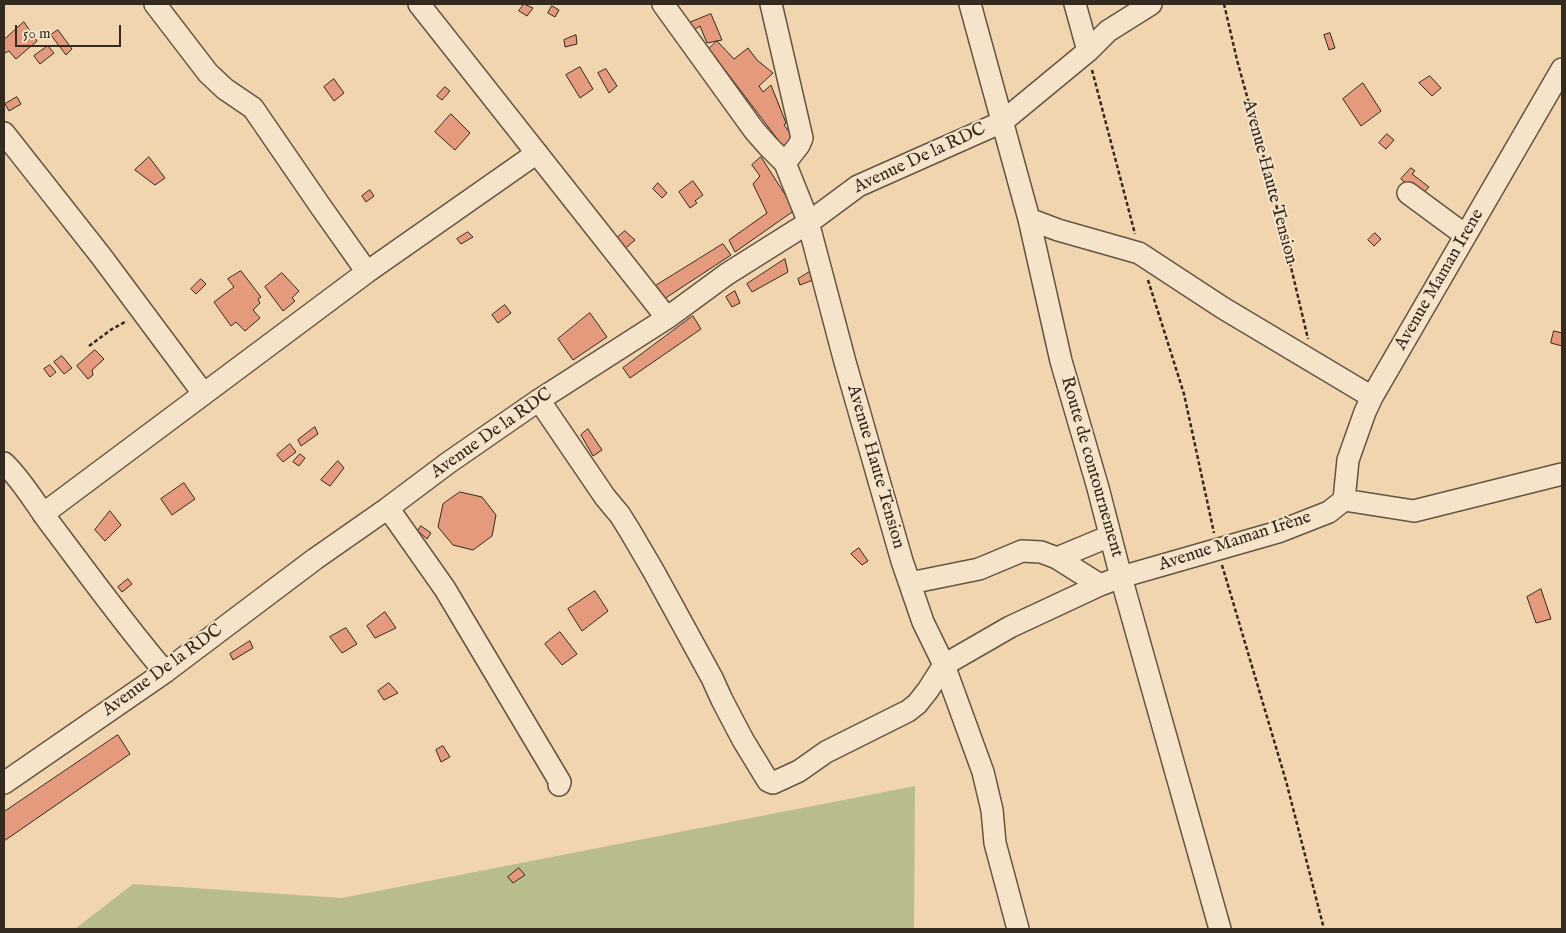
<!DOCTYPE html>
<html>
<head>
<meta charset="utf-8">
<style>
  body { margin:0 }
  #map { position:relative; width:1566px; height:933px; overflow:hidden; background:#f0d5ae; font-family:"IM FELL English",serif }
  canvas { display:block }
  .frame { position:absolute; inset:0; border:5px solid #352a1f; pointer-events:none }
  .scale { position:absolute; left:15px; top:25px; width:106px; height:22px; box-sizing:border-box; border:2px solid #352a1f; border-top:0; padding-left:6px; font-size:15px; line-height:18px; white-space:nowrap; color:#352a1f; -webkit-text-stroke:4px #f5e4ca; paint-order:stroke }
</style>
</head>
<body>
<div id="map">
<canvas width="1566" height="933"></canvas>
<div class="frame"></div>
<div class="scale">50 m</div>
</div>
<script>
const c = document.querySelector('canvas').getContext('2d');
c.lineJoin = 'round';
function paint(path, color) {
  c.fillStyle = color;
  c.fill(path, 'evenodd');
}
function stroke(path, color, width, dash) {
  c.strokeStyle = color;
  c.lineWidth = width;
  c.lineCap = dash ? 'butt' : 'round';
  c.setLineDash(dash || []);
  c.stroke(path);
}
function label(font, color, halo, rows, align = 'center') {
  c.font = font + ' "IM FELL English",serif';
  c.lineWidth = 4;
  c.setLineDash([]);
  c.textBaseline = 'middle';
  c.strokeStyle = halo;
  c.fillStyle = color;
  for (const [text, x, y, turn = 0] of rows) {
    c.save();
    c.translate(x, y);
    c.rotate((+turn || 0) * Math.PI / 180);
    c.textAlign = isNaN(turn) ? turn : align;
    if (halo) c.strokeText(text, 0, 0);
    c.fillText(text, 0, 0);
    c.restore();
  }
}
paint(new Path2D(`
  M 915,786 L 914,929 L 75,929 L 133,884 L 342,898 Z`), '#b8bd8b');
const building = new Path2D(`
  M 524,4 L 533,8 L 527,16 L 519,11 Z
  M 552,6 L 559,10 L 555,17 L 548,13 Z
  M 711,14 L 722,40 L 707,43 L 700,26 L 692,31 L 689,23 Z
  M 24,22 L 37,41 L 16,59 L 9,51 L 5,53 L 4,51 L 4,40 Z
  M 58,30 L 72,49 L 66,55 L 51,35 Z
  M 1330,33 L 1335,48 L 1329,50 L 1324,35 Z
  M 576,35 L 577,44 L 565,47 L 564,40 Z
  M 717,41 L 734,59 L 748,48 L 757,60 L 773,73 L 759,86 L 763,92 L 771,85 L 786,123 L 784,125 L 796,141 L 785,149 L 709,49 Z
  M 48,46 L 54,53 L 40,64 L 34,56 Z
  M 580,67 L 593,89 L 580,98 L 566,75 Z
  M 606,69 L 617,86 L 609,93 L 598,73 Z
  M 1430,76 L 1441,88 L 1432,96 L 1419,83 Z
  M 334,79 L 344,93 L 334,101 L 324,87 Z
  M 1363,83 L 1381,111 L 1361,126 L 1343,99 Z
  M 445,87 L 450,91 L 442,100 L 437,96 Z
  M 17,97 L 21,104 L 9,111 L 5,104 Z
  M 451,114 L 470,133 L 455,150 L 435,132 Z
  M 1387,134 L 1394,140 L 1386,149 L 1379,143 Z
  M 149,157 L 165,178 L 155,185 L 135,170 Z
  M 761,157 L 795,210 L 735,252 L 729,240 L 767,213 L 753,184 L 760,176 L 752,165 Z
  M 1411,168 L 1415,171 L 1412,174 L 1429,187 L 1421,196 L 1401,179 Z
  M 693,181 L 703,195 L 695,201 L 697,203 L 690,208 L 679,192 Z
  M 658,183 L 667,193 L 662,198 L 653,189 Z
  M 370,190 L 374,196 L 366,202 L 362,196 Z
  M 625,231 L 635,240 L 620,253 L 611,243 Z
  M 468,232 L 473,237 L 461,244 L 457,239 Z
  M 1375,233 L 1381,239 L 1374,246 L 1368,240 Z
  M 723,244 L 731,255 L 658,303 L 649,290 Z
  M 785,259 L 788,272 L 752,292 L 747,284 Z
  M 241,271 L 261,297 L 258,299 L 260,303 L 253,310 L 260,318 L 245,331 L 236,322 L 231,326 L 214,302 L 234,287 L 228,279 Z
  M 811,271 L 813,280 L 800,285 L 798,279 Z
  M 282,273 L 299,291 L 292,298 L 295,301 L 283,311 L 265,287 Z
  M 201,279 L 206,284 L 196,294 L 191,289 Z
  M 735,291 L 740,303 L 732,307 L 726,297 Z
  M 505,305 L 511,313 L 498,323 L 492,315 Z
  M 590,313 L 607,337 L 573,360 L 558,339 Z
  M 693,316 L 701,329 L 630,378 L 623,368 Z
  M 1554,331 L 1562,333 L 1562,346 L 1551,343 Z
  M 95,350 L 104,359 L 92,370 L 93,375 L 88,379 L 77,366 Z
  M 62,356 L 72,368 L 64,374 L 54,362 Z
  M 50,365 L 56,372 L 50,377 L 44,369 Z
  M 315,427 L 318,434 L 301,446 L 298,440 Z
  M 588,429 L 602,450 L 593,456 L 581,435 Z
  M 290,444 L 296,452 L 283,462 L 277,455 Z
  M 300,454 L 305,458 L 299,466 L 293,462 Z
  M 338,461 L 344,468 L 330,486 L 321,480 Z
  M 184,483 L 195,499 L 172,515 L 161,499 Z
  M 460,492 L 482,497 L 496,515 L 492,536 L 473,550 L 453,545 L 438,527 L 443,504 Z
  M 110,511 L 121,525 L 105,541 L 95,530 Z
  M 421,526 L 431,533 L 427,539 L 418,531 Z
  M 859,548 L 868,561 L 862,565 L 851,554 Z
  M 128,579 L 132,584 L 122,592 L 118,587 Z
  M 1541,589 L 1551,619 L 1536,623 L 1527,597 Z
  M 595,591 L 608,611 L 582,631 L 568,609 Z
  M 385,612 L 396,628 L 375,638 L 367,626 Z
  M 346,628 L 357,644 L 342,653 L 330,637 Z
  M 560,632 L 577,654 L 562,665 L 545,644 Z
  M 250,641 L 253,648 L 233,660 L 230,654 Z
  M 389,683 L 398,693 L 384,700 L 378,691 Z
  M 118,735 L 130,754 L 4,841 L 4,812 Z
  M 443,746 L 450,757 L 441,762 L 436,750 Z
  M 519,868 L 525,875 L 513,883 L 508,877 Z`);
paint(building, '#e5997d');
stroke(building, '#352a1f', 1);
const minor = new Path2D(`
  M 155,4 L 208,73 L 225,89 L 253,108 L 321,207 L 367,272
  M 419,4 L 667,318
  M 663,4 L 754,130 L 768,146 L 785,163
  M 771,4 L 802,138 L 799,145 L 785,163 L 807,218 L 845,362 L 902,561 L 923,622 L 944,665 L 983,772 L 992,810 L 995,843 L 1018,929
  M 970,4 L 1029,219 L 1061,361 L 1098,488 L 1121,577 L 1220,929
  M 1075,4 L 1088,51
  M 4,133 L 101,256 L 203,393
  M 1408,193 L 1465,235
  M 1029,219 L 1058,230 L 1139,253 L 1223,308 L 1372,397
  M 539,400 L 605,497 L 620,515 L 630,531 L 654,572 L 712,678 L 722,700 L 743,740 L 768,781 L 773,783 L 799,771 L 826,752 L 908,711 L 917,704 L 928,690 L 944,665 L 1010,627 L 1100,585 L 1121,577 L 1278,532 L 1329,512 L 1344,500
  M 4,463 C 23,481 36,505 52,526 C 89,575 125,625 165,672
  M 1344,500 L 1348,460 L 1365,412 L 1372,397 L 1562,69
  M 1344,500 L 1414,511 L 1562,474
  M 388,508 L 445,589 L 560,782 L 559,785
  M 43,514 L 367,272 L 537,153
  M 1057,558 L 1110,536
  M 910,583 L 979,569 L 1022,551 L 1041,552 L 1057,558 L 1100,585
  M 4,783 L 165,672 L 315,559 L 388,508 L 448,463 L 539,400 L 667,318 L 727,274 L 808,223 L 858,186 L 1002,122 L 1088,51 L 1108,31 L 1151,4`);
stroke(minor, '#645543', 24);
stroke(new Path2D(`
  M 1224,4 L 1237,60 L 1272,187 L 1308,339
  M 1092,70 L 1135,234
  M 1148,280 L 1184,394 L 1214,533
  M 89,346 L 112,329 L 127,321
  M 1222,565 L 1286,781 L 1324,929`), '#352a1f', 2.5, [4, 2.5]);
stroke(minor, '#f5e4ca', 21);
label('18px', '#352a1f', '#f5e4ca', [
  ["Avenue De la RDC",920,159,-25],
  ["Avenue Haute Tension",1269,182,75],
  ["Avenue Maman Irene",1440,280,-60],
  ["Avenue De la RDC",492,434,-35],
  ["Avenue Haute Tension",875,467,74],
  ["Route de contournement",1091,467,74],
  ["Avenue Maman Irène",1235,542,-18],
  ["Avenue De la RDC",163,671,-36]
]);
</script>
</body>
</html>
